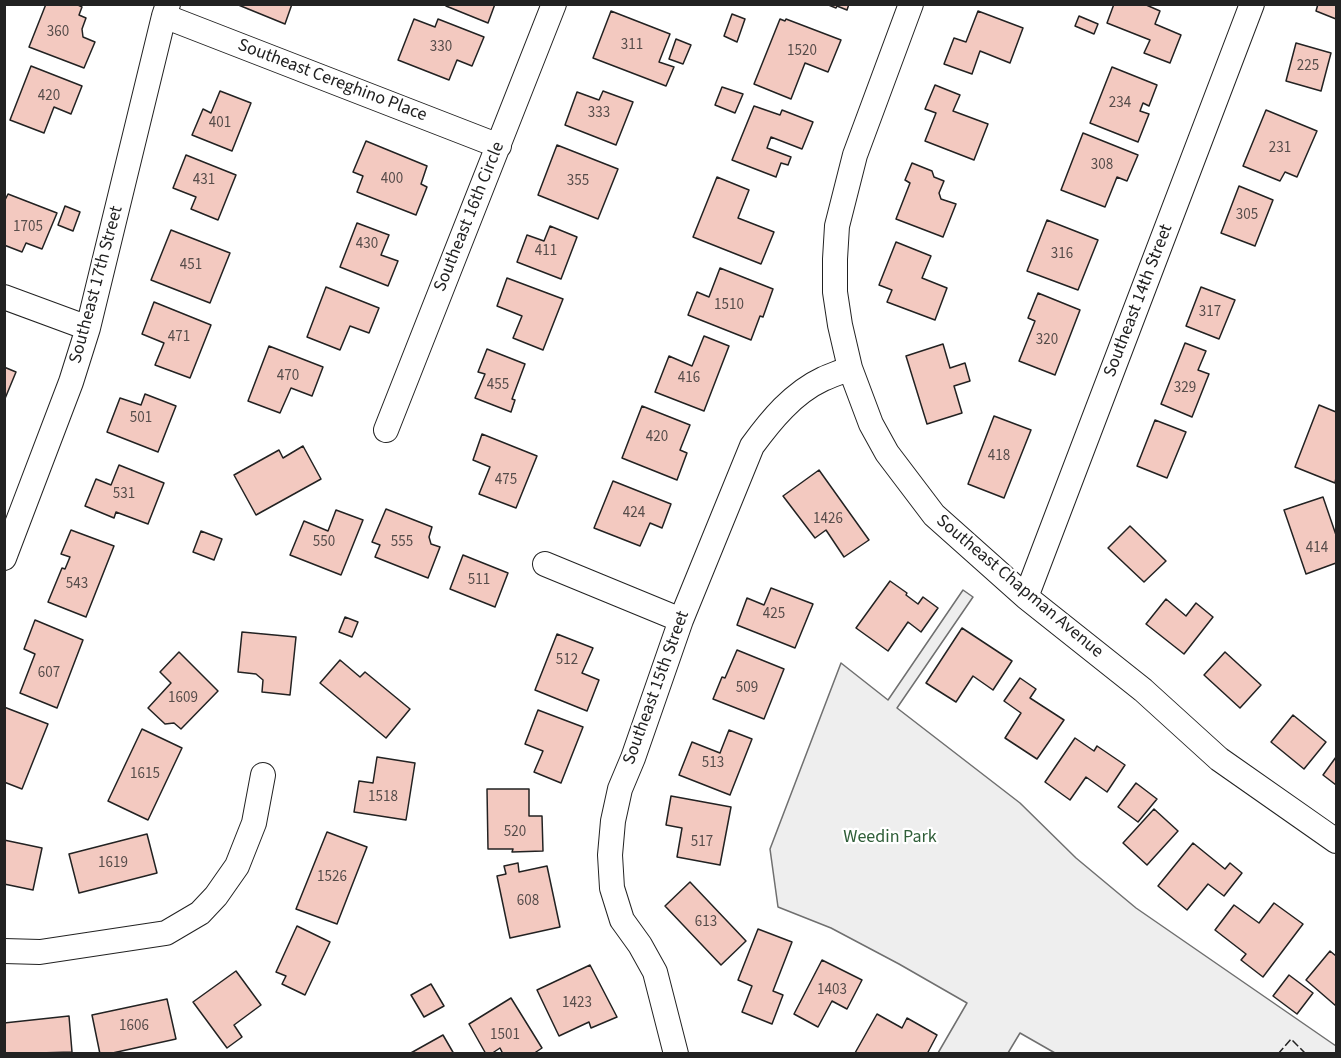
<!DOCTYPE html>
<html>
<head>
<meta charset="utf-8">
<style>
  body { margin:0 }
  #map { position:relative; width:1341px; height:1058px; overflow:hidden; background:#fff; font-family:"Source Sans 3",sans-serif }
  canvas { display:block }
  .frame { position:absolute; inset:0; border:6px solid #222; pointer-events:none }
</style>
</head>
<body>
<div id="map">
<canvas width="1341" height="1058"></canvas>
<div class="frame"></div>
</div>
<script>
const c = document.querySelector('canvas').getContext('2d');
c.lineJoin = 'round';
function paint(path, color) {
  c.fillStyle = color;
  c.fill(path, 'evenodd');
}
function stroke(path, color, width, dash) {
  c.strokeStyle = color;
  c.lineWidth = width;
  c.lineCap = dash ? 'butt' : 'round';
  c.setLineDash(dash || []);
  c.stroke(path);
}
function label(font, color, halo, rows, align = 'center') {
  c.font = font + ' "Source Sans 3",sans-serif';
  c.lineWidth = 4.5;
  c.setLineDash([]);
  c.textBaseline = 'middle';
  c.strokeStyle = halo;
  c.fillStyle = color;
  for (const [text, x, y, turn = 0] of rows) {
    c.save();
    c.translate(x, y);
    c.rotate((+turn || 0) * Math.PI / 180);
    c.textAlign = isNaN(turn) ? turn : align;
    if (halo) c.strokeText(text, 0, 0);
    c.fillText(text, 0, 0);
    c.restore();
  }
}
const green = new Path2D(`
  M 963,590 L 973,597 L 897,708 L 1020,803 L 1076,858 L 1136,908 L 1336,1046 L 1336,1053 L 1055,1053 L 1020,1033 L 1008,1053 L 938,1053 L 967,1003 L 899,964 L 831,928 L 778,907 L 770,849 L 841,663 L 888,700 Z`);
paint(green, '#eee');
stroke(green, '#6f6f6f', 1.5);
const building = new Path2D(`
  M 46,4 L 76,4 L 82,7 L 79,15 L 86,18 L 82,29 L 83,37 L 95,42 L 84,68 L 29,47 Z
  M 236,4 L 292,4 L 285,24 Z
  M 446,4 L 495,4 L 488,23 L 446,6 Z
  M 826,4 L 849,4 L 847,10 L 837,6 L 836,8 Z
  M 1114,4 L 1144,4 L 1160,11 L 1155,24 L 1181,35 L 1170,63 L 1144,53 L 1150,40 L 1107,23 Z
  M 1318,4 L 1336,4 L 1336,19 L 1316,11 Z
  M 611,11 L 670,34 L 659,62 L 674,67 L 666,86 L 593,58 Z
  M 978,11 L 1023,28 L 1010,63 L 980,51 L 972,74 L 944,64 L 954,38 L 966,42 Z
  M 732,14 L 745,19 L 737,42 L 724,36 Z
  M 1079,16 L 1098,24 L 1094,34 L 1075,26 Z
  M 414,19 L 435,27 L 438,19 L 484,37 L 472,66 L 457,60 L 449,80 L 398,60 Z
  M 780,19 L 785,21 L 786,19 L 841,40 L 828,72 L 805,63 L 791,99 L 754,84 Z
  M 676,39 L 691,45 L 683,64 L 669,59 Z
  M 1296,43 L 1331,53 L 1321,91 L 1286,81 Z
  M 31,66 L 82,86 L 71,114 L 54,107 L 44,133 L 10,120 Z
  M 1112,67 L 1157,85 L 1149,106 L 1143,103 L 1140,111 L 1149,114 L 1138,142 L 1090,123 Z
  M 935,85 L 960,95 L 953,111 L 988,124 L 974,160 L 925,141 L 936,113 L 925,109 Z
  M 722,87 L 743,94 L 735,113 L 715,105 Z
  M 220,91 L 251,103 L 232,151 L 192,135 L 203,109 L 211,113 Z
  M 603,91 L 633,102 L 616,145 L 565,125 L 577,92 L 599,100 Z
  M 754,106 L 780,115 L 782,110 L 813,122 L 802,149 L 771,137 L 767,148 L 791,157 L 788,165 L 781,163 L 776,177 L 732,160 Z
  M 1266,110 L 1317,131 L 1297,177 L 1285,172 L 1280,181 L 1243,166 Z
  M 1083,133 L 1138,155 L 1127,181 L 1117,177 L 1105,207 L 1061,190 Z
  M 366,141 L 427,166 L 421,184 L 427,187 L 416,215 L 357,192 L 363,176 L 353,172 Z
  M 557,145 L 618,169 L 598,219 L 538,195 Z
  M 186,155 L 236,175 L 218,220 L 191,209 L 196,197 L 173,188 Z
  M 912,163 L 932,171 L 934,177 L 944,181 L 939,193 L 941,199 L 956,204 L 943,237 L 896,219 L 910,183 L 905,180 Z
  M 717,177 L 749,190 L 738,218 L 774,232 L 761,264 L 693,237 Z
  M 1239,186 L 1273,200 L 1255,246 L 1221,233 Z
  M 8,194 L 57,213 L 42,249 L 26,243 L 22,252 L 4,245 L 4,202 Z
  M 65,206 L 80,212 L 73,231 L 58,225 Z
  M 1047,220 L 1098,240 L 1078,290 L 1027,271 Z
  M 357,223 L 389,235 L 381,255 L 398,261 L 388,286 L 340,267 Z
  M 550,226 L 577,237 L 561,279 L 517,262 L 527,235 L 544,241 Z
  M 171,230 L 230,253 L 210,303 L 151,280 Z
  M 896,242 L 931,256 L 922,278 L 947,288 L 935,320 L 887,302 L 892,290 L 879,285 Z
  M 720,268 L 773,289 L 763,317 L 760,316 L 751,340 L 688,315 L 697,292 L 709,297 Z
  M 507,278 L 563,299 L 543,350 L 513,338 L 522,316 L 497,306 Z
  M 326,287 L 379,308 L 369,333 L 350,326 L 340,350 L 307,337 Z
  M 1201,287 L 1235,300 L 1219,339 L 1186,326 Z
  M 1038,293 L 1080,310 L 1055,375 L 1019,361 L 1035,321 L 1028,318 Z
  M 154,302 L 211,325 L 190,378 L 155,365 L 164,343 L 142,334 Z
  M 704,336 L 729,346 L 704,411 L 655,392 L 669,356 L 692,366 Z
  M 1185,343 L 1206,351 L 1198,370 L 1209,374 L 1192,417 L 1161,404 Z
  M 943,344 L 950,368 L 965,363 L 970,381 L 954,386 L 962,413 L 927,424 L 906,356 Z
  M 269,346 L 323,367 L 312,396 L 291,388 L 280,413 L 248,401 Z
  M 487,349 L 525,364 L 512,399 L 515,400 L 511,412 L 475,398 L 485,374 L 478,372 Z
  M 4,367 L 16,372 L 4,401 Z
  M 145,394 L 176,406 L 158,452 L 107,432 L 120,398 L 141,405 Z
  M 1319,405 L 1336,412 L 1336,478 L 1335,483 L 1295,467 Z
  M 642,406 L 690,425 L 680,450 L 687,453 L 677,480 L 622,458 Z
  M 994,416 L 1031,430 L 1004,498 L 968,484 Z
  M 1155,420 L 1186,432 L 1167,478 L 1137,466 Z
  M 482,434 L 537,456 L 516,508 L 479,494 L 490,467 L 473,460 Z
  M 303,446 L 321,479 L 256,515 L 234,475 L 279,450 L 283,458 Z
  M 119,465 L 164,483 L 148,524 L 116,512 L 114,518 L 85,506 L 96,479 L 111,485 Z
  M 819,470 L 869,540 L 844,557 L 826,530 L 815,538 L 783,496 Z
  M 613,481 L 671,504 L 662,528 L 650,523 L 640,546 L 594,528 Z
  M 1323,497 L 1336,535 L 1336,563 L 1306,574 L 1284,510 Z
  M 386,509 L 432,527 L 429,537 L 431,544 L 440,547 L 428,578 L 375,557 L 380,545 L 372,542 Z
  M 336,510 L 363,520 L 341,575 L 290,555 L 304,521 L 328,531 Z
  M 1130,526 L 1166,561 L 1144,582 L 1108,548 Z
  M 71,530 L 114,546 L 86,617 L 48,602 L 62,568 L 65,569 L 70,557 L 61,554 Z
  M 201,531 L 222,539 L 214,560 L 193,552 Z
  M 463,555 L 508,573 L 495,607 L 450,589 Z
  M 890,581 L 907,593 L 906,595 L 918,604 L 923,597 L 938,608 L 921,632 L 908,622 L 888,651 L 856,628 Z
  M 771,588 L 813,604 L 795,648 L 737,625 L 747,598 L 764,605 Z
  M 1166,599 L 1186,616 L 1196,603 L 1213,617 L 1184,654 L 1146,624 Z
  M 345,617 L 358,622 L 352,637 L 339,632 Z
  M 35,620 L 83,640 L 57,708 L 20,693 L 35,654 L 24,649 Z
  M 962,628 L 1012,661 L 993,690 L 973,676 L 956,702 L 926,683 Z
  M 242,632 L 296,637 L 290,695 L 262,692 L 263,680 L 256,674 L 238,672 Z
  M 557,634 L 593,648 L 582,673 L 599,680 L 587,711 L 535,690 Z
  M 737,650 L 784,669 L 764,719 L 713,699 L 722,677 L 725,678 Z
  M 179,652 L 218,691 L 181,729 L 174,723 L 165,724 L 148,708 L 171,683 L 160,672 Z
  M 1225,652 L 1261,685 L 1240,708 L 1204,675 Z
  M 340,660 L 360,677 L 365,672 L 410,709 L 386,738 L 320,683 Z
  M 1020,678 L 1036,689 L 1030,698 L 1064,720 L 1037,759 L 1005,738 L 1021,713 L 1004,701 Z
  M 4,707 L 48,724 L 22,789 L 4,782 Z
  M 538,710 L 583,727 L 561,783 L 534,772 L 543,751 L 525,744 Z
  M 1293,715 L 1326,742 L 1304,769 L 1271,742 Z
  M 142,729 L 182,748 L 148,820 L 108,801 Z
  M 729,730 L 752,739 L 730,795 L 679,775 L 692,742 L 720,753 Z
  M 1075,738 L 1094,751 L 1097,746 L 1125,765 L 1107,792 L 1086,777 L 1070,800 L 1045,782 Z
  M 377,757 L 415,763 L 406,820 L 354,812 L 359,781 L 373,783 Z
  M 1336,757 L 1336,785 L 1323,775 Z
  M 1136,783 L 1157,799 L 1138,822 L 1118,807 Z
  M 487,789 L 529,789 L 529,816 L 542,816 L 543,851 L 512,852 L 513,849 L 488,849 Z
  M 671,796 L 731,807 L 720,865 L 677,857 L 682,828 L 666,825 Z
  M 1154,809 L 1178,831 L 1147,865 L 1123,843 Z
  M 327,832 L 367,847 L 337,924 L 296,909 Z
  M 147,834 L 157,873 L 79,893 L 69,854 Z
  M 4,840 L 42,848 L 33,890 L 4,884 Z
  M 1193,843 L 1225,869 L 1230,863 L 1242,873 L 1224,896 L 1208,884 L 1187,910 L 1158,886 Z
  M 518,863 L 519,872 L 547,866 L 560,927 L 510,938 L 497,876 L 506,874 L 504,866 Z
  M 690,882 L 746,941 L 721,965 L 665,906 Z
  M 1274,903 L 1303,924 L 1263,977 L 1241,960 L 1246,954 L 1215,930 L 1234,905 L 1259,923 Z
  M 297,926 L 330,942 L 305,995 L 282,984 L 286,976 L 276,972 Z
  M 758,929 L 792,942 L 773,991 L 783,995 L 772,1024 L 742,1012 L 752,986 L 738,980 Z
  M 1330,951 L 1336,956 L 1336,955 L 1336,1006 L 1306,980 Z
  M 822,960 L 862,980 L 847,1009 L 832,1001 L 818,1027 L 794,1014 Z
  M 590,965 L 617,1017 L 591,1028 L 589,1022 L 559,1036 L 537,990 Z
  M 236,971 L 261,1005 L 234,1025 L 242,1037 L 227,1048 L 193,1002 Z
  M 1289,975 L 1313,993 L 1297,1014 L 1273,996 Z
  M 431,984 L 444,1006 L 424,1017 L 411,995 Z
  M 511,998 L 542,1048 L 533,1054 L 503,1054 L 500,1048 L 491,1054 L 486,1054 L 469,1024 Z
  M 167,999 L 176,1039 L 108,1054 L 100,1054 L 92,1015 Z
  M 877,1014 L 902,1028 L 907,1018 L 937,1035 L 927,1054 L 856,1054 L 855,1053 Z
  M 69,1016 L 72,1052 L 4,1054 L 4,1023 Z
  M 443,1035 L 454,1054 L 409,1054 Z`);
paint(building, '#f3c9c0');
stroke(building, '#222', 1.5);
const minor = new Path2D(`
  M 911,4 L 855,155 L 837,226 L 835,259 L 835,292 L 840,325 L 850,368 L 871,424 L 887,453 L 934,515 L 1026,597 L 1143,690 L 1219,759 L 1336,841
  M 164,16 L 499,146
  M 4,297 L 88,328
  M 386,430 L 554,4
  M 4,558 L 71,382 L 88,328 L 164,16 L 168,4
  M 545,564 L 681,620
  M 1026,597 L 1252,4
  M 4,951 L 40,952 L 166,933 L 200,913 L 216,896 L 237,866 L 254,823 L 263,775
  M 676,1054 L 655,972 L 640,945 L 622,920 L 612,888 L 610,855 L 613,821 L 620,789 L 633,758 L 681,620 L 752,446 C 771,420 793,393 823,379 C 832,375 841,372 850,368`);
stroke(minor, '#222', 26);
stroke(minor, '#fff', 24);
stroke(new Path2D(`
  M 1278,1054 L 1291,1039 L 1306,1054`), '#222', 1.5, [8, 3]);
label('15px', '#564c4a', null, [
  ["360",58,33],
  ["311",632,46],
  ["330",441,48],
  ["1520",802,52],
  ["225",1308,67],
  ["420",49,97],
  ["234",1120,104],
  ["333",599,114],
  ["401",220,124],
  ["231",1280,149],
  ["308",1102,166],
  ["400",392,180],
  ["431",204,181],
  ["355",578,182],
  ["305",1247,216],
  ["1705",28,228],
  ["430",367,245],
  ["411",546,252],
  ["316",1062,255],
  ["451",191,266],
  ["1510",729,306],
  ["317",1210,313],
  ["471",179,338],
  ["320",1047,341],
  ["470",288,377],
  ["416",689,379],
  ["455",498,386],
  ["329",1185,389],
  ["501",141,419],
  ["420",657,438],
  ["418",999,457],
  ["475",506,481],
  ["531",124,495],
  ["424",634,514],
  ["1426",828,520],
  ["550",324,543],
  ["555",402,543],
  ["414",1317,549],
  ["511",479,581],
  ["543",77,585],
  ["425",774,615],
  ["512",567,661],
  ["607",49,674],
  ["509",747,689],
  ["1609",183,699],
  ["513",713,764],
  ["1615",145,775],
  ["1518",383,798],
  ["520",515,833],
  ["517",702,843],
  ["1619",113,864],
  ["1526",332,878],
  ["608",528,902],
  ["613",706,923],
  ["1403",832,991],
  ["1423",577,1004],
  ["1606",134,1027],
  ["1501",505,1036]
]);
label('18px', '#222', '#fff', [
  ["Southeast Cereghino Place",332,81,21],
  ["Southeast 16th Circle",470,217,-68],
  ["Southeast 17th Street",97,285,-75],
  ["Southeast 14th Street",1139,301,-69],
  ["Southeast Chapman Avenue",1019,587,40],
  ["Southeast 15th Street",657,688,-70]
]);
label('18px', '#2f5e38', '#fff', [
  ["Weedin Park",890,838]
]);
</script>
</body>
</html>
